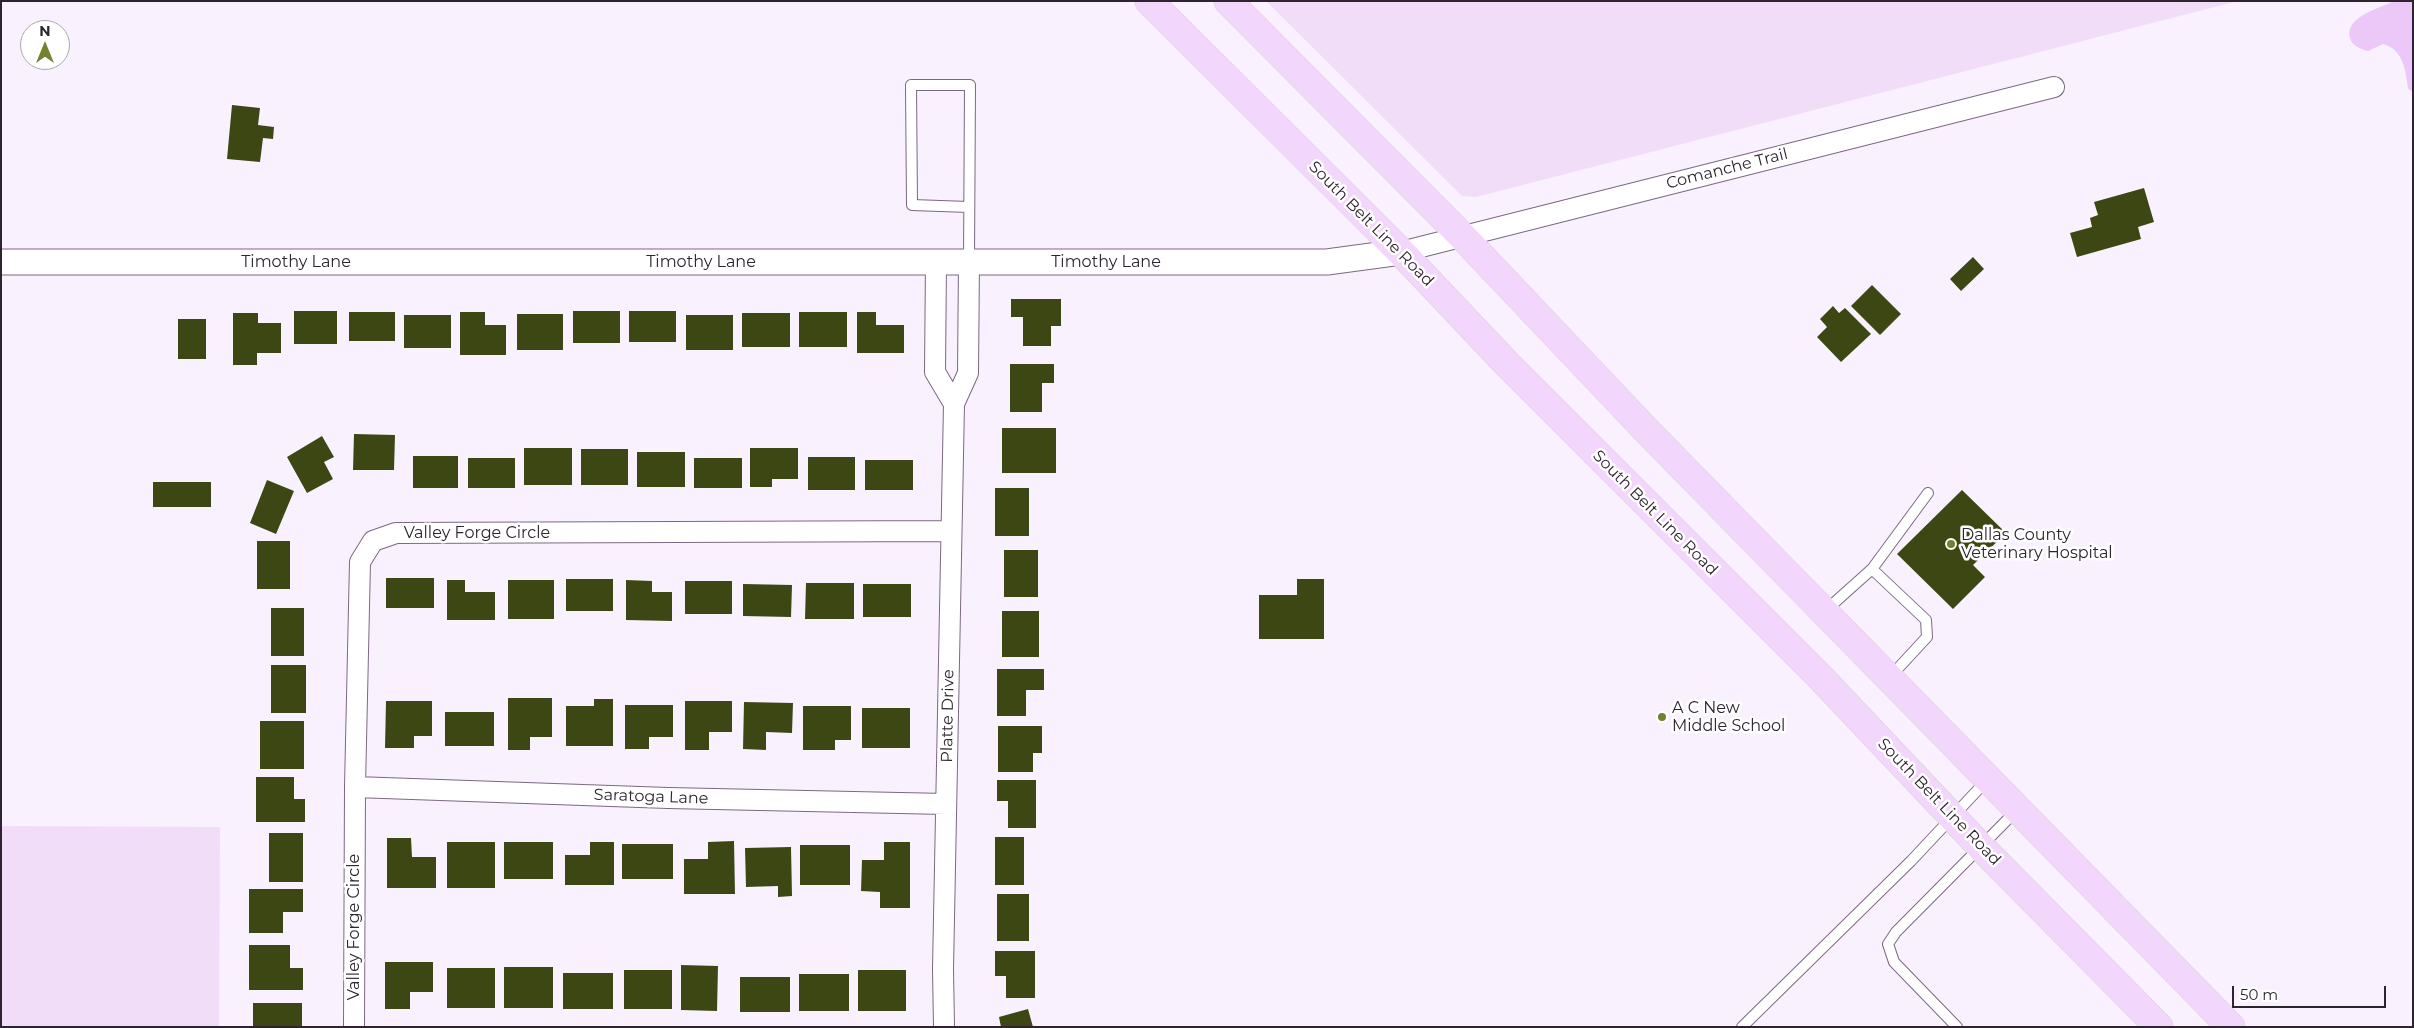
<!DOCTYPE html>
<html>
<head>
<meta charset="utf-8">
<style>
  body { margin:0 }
  #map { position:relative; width:2414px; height:1028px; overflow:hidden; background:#faf1fe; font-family:Montserrat,sans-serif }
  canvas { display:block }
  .frame { position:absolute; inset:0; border:2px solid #2d2430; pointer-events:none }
  .north { position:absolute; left:20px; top:20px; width:50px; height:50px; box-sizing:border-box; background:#fff; border:1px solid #aba7ac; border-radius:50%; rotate:0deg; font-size:14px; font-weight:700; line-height:20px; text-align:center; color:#2d2430 }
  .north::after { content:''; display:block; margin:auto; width:18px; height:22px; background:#728231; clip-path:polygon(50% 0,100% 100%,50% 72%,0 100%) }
  .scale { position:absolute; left:2232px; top:986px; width:154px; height:22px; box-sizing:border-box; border:2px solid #2d2430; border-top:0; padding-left:6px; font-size:15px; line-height:18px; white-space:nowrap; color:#2d2430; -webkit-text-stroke:4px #fff; paint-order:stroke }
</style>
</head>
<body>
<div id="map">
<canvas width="2414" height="1028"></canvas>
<div class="frame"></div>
<div class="north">N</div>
<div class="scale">50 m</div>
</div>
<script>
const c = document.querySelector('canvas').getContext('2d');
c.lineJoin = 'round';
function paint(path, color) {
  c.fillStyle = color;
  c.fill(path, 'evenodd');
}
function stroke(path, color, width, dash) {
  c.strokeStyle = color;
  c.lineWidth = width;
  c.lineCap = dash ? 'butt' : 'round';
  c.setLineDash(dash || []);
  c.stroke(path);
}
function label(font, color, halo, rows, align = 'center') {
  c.font = font + ' Montserrat,sans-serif';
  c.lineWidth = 5;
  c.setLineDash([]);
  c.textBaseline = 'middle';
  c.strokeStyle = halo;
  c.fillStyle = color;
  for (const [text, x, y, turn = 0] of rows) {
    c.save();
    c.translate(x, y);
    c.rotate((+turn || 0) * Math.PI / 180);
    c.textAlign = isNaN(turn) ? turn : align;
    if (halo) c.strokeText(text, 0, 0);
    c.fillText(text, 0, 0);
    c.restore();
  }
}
paint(new Path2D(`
  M 1266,1 L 2238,1 L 1476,197 L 1462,196 Z
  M 1,826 L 220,827 L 219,1027 L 1,1027 Z`), '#f1ddf8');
paint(new Path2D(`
  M 2394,1 L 2413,1 L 2413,92 L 2408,89 C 2406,71 2403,49 2383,44 L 2368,51 C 2360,49 2352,46 2350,38 C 2344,17 2380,8 2394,1 Z`), '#ebc8f8');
paint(new Path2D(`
  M 232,105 L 260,108 L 258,125 L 274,127 L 273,139 L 263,138 L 260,162 L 227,159 Z
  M 2144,188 L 2154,222 L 2138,227 L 2141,239 L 2077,257 L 2070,233 L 2092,227 L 2090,218 L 2098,215 L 2094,202 Z
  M 1973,257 L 1984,269 L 1961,291 L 1950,279 Z
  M 1872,285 L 1901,314 L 1880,335 L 1851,306 Z
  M 1011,299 L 1061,299 L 1061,326 L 1051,326 L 1051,346 L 1023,346 L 1023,317 L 1011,317 Z
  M 1833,306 L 1839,313 L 1845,308 L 1871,334 L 1841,362 L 1817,337 L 1827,327 L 1820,319 Z
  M 294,311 L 337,311 L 337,344 L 294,344 Z
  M 573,311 L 620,311 L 620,343 L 573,343 Z
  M 629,311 L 676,311 L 676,342 L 629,342 Z
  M 349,312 L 395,312 L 395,341 L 349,341 Z
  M 460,312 L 485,312 L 485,325 L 506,325 L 506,355 L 460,355 Z
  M 799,312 L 847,312 L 847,347 L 799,347 Z
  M 857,312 L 876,312 L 876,325 L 904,325 L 904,353 L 857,353 Z
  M 233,313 L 258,313 L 258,323 L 281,323 L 281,353 L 257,353 L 257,365 L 233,365 Z
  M 742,313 L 790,313 L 790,347 L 742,347 Z
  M 517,314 L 563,314 L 563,350 L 517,350 Z
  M 404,315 L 451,315 L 451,348 L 404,348 Z
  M 686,315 L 733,315 L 733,350 L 686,350 Z
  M 178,319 L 206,319 L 206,359 L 178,359 Z
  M 1010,364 L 1054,364 L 1054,383 L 1042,383 L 1042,412 L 1010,412 Z
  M 1002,428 L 1056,428 L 1056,473 L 1002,473 Z
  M 354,434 L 395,435 L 394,470 L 353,470 Z
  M 322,436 L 334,457 L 324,462 L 333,479 L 307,493 L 287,457 Z
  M 524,448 L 572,448 L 572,485 L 524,485 Z
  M 750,448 L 798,448 L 798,479 L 772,479 L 772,487 L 750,487 Z
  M 581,449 L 628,449 L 628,485 L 581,485 Z
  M 637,452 L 685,452 L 685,487 L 637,487 Z
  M 413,456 L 458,456 L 458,488 L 413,488 Z
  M 808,457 L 855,457 L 855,490 L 808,490 Z
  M 468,458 L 515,458 L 515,488 L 468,488 Z
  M 694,458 L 742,458 L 742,488 L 694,488 Z
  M 865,460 L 913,460 L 913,490 L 865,490 Z
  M 267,480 L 294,491 L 276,534 L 250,523 Z
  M 153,482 L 211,482 L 211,507 L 153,507 Z
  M 995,488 L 1029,488 L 1029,536 L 995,536 Z
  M 1962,490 L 2006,533 L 1973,565 L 1985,577 L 1953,609 L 1897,554 Z
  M 257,541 L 290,541 L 290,589 L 257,589 Z
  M 1004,550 L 1038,550 L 1038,597 L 1004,597 Z
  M 386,578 L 434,578 L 434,608 L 386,608 Z
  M 566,579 L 613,579 L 613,611 L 566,611 Z
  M 1297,579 L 1324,579 L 1324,639 L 1259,639 L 1259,595 L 1297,595 Z
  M 447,580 L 465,580 L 465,592 L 495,592 L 495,620 L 447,620 Z
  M 508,580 L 554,580 L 554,619 L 508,619 Z
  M 626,580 L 652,581 L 652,592 L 672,592 L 672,621 L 626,620 Z
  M 685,581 L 732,581 L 732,614 L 685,614 Z
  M 806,583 L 854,583 L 854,619 L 805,619 Z
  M 743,584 L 792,585 L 791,617 L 743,616 Z
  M 863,584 L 911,584 L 911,617 L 863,617 Z
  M 271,608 L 304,608 L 304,656 L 271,656 Z
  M 1002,611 L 1039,611 L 1039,657 L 1002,657 Z
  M 271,665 L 306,665 L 306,713 L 271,713 Z
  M 997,669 L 1044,669 L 1044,690 L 1026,690 L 1026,716 L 997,716 Z
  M 508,698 L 552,698 L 552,737 L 530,737 L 530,750 L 508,750 Z
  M 594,699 L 613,699 L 613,746 L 566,746 L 566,706 L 594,706 Z
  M 386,701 L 432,701 L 432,736 L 414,736 L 414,748 L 385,748 Z
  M 685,701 L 732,701 L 732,732 L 709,732 L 709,750 L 685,750 Z
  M 744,702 L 793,703 L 792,733 L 766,732 L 766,750 L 743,749 Z
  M 625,705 L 673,705 L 673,737 L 649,737 L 649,749 L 625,749 Z
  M 803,706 L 851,706 L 851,740 L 835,740 L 835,750 L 803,750 Z
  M 862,708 L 910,708 L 910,748 L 862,748 Z
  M 445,712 L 494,712 L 494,746 L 445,746 Z
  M 260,721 L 304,721 L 304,769 L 260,769 Z
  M 998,726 L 1042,726 L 1042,753 L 1033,753 L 1033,772 L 998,772 Z
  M 256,777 L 294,777 L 294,799 L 305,799 L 305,822 L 256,822 Z
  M 997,780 L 1036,780 L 1036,828 L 1008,828 L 1008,801 L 997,801 Z
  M 269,833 L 303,833 L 303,882 L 269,882 Z
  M 995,837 L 1024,837 L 1024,885 L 995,885 Z
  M 387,838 L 411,838 L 412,857 L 436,857 L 436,888 L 387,888 Z
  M 734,841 L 735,894 L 684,894 L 684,859 L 708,859 L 708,842 Z
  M 447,842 L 495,842 L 495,888 L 447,888 Z
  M 504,842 L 553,842 L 553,879 L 504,879 Z
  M 590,842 L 614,842 L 614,885 L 565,885 L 565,855 L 590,855 Z
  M 884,842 L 910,842 L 910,908 L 880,908 L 880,892 L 861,891 L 862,860 L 884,860 Z
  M 622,844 L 673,844 L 673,879 L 622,879 Z
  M 800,845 L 850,845 L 850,885 L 800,885 Z
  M 791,847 L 792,896 L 778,897 L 778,886 L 746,887 L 745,848 Z
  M 249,889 L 303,889 L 303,912 L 283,912 L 283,933 L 249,933 Z
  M 997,894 L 1029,894 L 1029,941 L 997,941 Z
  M 249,945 L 290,945 L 290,968 L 303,968 L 303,990 L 249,990 Z
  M 995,951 L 1035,951 L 1035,998 L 1006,998 L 1006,976 L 995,976 Z
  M 385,962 L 433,962 L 433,992 L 410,992 L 410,1009 L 385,1009 Z
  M 681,965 L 718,966 L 717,1011 L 681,1010 Z
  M 504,967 L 553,967 L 553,1008 L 504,1008 Z
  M 447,968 L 495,968 L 495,1008 L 447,1008 Z
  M 624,970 L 672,970 L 672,1009 L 624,1009 Z
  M 858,970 L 906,970 L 906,1011 L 858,1011 Z
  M 563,973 L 613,973 L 613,1009 L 563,1009 Z
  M 799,974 L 849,974 L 849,1011 L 799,1011 Z
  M 740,977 L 790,977 L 790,1012 L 740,1012 Z
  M 253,1003 L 302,1003 L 302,1027 L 253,1027 Z
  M 1028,1009 L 1033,1027 L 1001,1027 L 999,1017 Z`), '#3d4713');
const service = new Path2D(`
  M 969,261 L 970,85 L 911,85 L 912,205 L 969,207
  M 1872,569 L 1926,620 L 1927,637 L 1890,677
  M 1825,611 L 1872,569 L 1928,493
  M 1742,1027 L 1911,861 L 1988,779
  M 1957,1027 L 1894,962 L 1888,944 L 1896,932 L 2016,811`);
const minor = new Path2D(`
  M 1401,252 L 2054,87
  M 936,262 L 935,372 L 954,404
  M 355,787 L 668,798 L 946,804
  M 354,1027 L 355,787 L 360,562 L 373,541 L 396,533 L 951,531
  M 944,1027 L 943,969 L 954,404 L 968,373 L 969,262`);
const tertiary = new Path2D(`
  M 1,262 L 1327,262 L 1401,252`);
const primary = new Path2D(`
  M 1149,1 L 1401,252 L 1507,364 L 1821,678 L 1980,846 L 2159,1027
  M 1228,1 L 1463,237 L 1648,432 L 2231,1027`);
stroke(service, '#7c6883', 12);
stroke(minor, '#7c6883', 22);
stroke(tertiary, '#7c6883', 27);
stroke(primary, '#d5d3d6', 29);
stroke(service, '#fff', 10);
stroke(minor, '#fff', 20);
stroke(tertiary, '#fff', 25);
stroke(primary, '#f2d6fb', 28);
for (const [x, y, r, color] of [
  [1951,544,5,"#728231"],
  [1662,717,5,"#728231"]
]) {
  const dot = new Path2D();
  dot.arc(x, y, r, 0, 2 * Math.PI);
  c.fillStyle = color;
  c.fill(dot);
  stroke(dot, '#fff', 2);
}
label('16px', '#2d2430', '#fff', [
  ["Comanche Trail",1727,169,-14],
  ["South Belt Line Road",1371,224,45],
  ["Timothy Lane",296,262],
  ["Timothy Lane",701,262],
  ["Timothy Lane",1106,262],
  ["South Belt Line Road",1655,513,45],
  ["Valley Forge Circle",477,533],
  ["Platte Drive",948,716,-89],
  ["Saratoga Lane",651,797,2],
  ["South Belt Line Road",1939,802,46],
  ["Valley Forge Circle",354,927,-90]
]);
label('16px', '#2d2430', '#fff', [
  ["Dallas County",1961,535],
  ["Veterinary Hospital",1961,553],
  ["A C New",1672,708],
  ["Middle School",1672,726]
], 'left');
</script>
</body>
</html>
